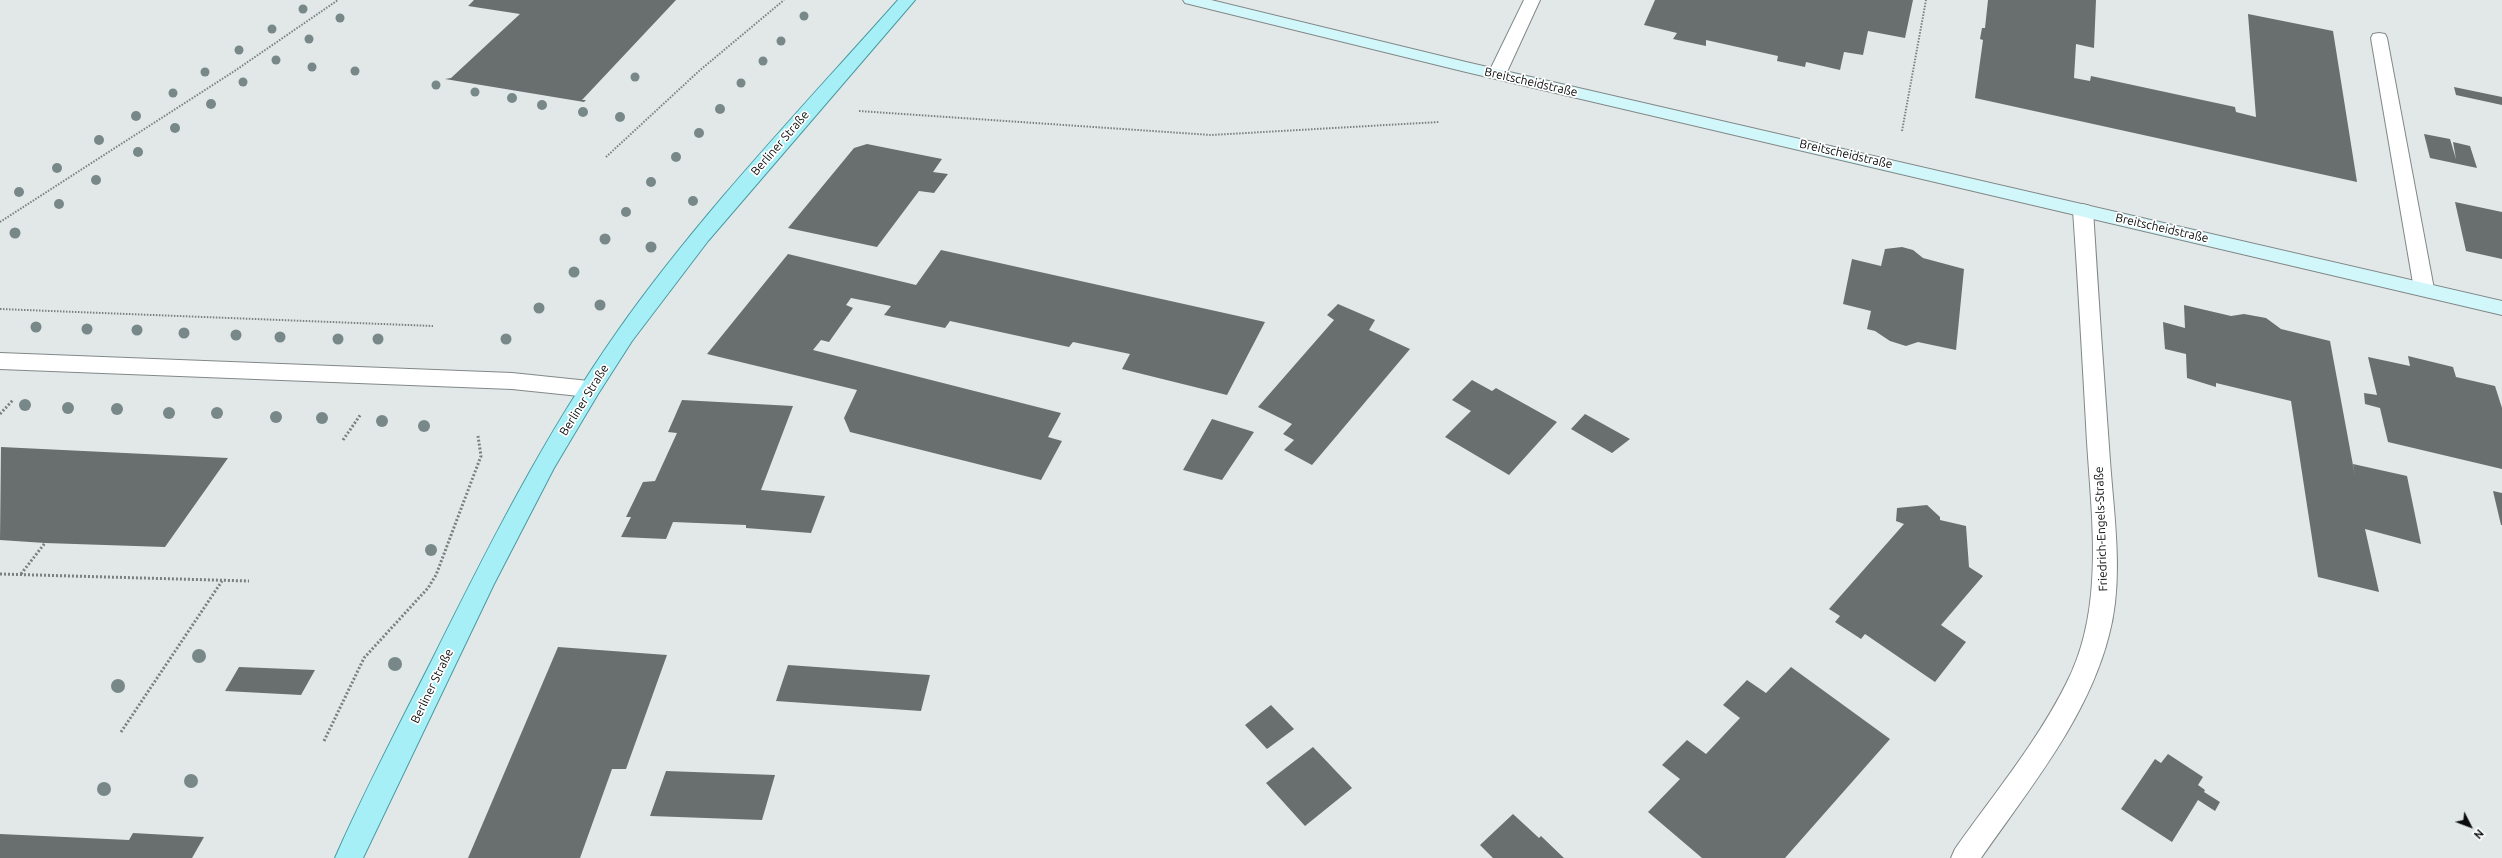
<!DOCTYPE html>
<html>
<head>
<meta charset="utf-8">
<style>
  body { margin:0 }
  #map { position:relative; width:2502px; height:858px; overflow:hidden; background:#e2e8e8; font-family:Ubuntu,sans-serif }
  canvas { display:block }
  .north { position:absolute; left:2450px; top:806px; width:40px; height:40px; -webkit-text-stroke:3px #fff; paint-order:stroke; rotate:132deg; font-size:11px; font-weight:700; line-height:16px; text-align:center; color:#0a0c0c }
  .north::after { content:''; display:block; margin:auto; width:14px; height:18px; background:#0a0c0c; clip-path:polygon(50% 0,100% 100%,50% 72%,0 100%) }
</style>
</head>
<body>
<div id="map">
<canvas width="2502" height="858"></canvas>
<div class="north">N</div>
</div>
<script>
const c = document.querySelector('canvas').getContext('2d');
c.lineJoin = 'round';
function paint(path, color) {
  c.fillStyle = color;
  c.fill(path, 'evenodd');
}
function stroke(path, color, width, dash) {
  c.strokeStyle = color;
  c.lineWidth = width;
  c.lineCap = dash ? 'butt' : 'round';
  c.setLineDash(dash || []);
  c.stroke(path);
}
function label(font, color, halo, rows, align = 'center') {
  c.font = font + ' Ubuntu,sans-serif';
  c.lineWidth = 3.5;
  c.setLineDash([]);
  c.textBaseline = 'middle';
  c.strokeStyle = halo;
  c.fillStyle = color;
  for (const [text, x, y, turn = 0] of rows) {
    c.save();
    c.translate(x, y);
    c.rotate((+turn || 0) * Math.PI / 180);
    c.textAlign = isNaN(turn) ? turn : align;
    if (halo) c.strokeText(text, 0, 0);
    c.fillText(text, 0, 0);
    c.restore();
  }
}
paint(new Path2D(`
  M 474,0 L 676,0 L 582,100 L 586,100 L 584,102 L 445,79 L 451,78 L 520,14 L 468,6 Z
  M 1655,0 L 1913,0 L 1905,38 L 1868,31 L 1863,55 L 1844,52 L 1840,70 L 1806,62 L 1805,67 L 1777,61 L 1778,56 L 1706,40 L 1706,46 L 1673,39 L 1677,33 L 1644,25 Z
  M 1988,0 L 2096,0 L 2094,48 L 2076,44 L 2074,78 L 2090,81 L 2091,76 L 2235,107 L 2236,112 L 2256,117 L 2248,14 L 2333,31 L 2357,182 L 1975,98 L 1983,40 L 1980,39 L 1982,28 L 1985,28 Z
  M 2454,87 L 2502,97 L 2502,105 L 2456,95 Z
  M 2424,134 L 2450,139 L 2456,159 L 2453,142 L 2470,146 L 2477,168 L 2430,158 Z
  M 867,144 L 942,159 L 933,172 L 948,174 L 934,193 L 919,191 L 877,247 L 788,228 L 854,148 Z
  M 2455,202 L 2502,212 L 2502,259 L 2466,251 Z
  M 1902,247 L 1913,250 L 1923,258 L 1964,269 L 1956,350 L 1918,342 L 1906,346 L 1890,341 L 1875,331 L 1867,329 L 1871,311 L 1843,304 L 1852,259 L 1881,266 L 1885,249 Z
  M 941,250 L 1265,322 L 1227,395 L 1122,369 L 1130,354 L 1073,342 L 1069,347 L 950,321 L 945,328 L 884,315 L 891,306 L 851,298 L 846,305 L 853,308 L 829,342 L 821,340 L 813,350 L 1061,413 L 1048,437 L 1062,441 L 1041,480 L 850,432 L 844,418 L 857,390 L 707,354 L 788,254 L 916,285 Z
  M 1338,304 L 1375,320 L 1369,330 L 1410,349 L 1312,465 L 1284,450 L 1294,440 L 1283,434 L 1292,424 L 1258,407 L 1334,320 L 1327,315 Z
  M 2184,305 L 2231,316 L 2244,314 L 2266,318 L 2281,329 L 2330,341 L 2355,476 L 2353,464 L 2407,476 L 2421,544 L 2365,529 L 2379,592 L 2318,577 L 2291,401 L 2216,383 L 2216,387 L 2187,378 L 2186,354 L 2165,349 L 2163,322 L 2185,328 Z
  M 2408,356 L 2453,367 L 2456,377 L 2495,386 L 2502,408 L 2502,469 L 2388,442 L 2380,408 L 2365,404 L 2364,393 L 2377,395 L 2368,357 L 2410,366 Z
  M 1472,380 L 1492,391 L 1496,388 L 1557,422 L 1509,475 L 1445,437 L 1471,411 L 1452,400 Z
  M 682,400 L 793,406 L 761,490 L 825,496 L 811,533 L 746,528 L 746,525 L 673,522 L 666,539 L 621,537 L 631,517 L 626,517 L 643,482 L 655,481 L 677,433 L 668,432 Z
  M 1585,414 L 1630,439 L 1612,453 L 1571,429 Z
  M 1212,419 L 1254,432 L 1222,480 L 1183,470 Z
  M 1,447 L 228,458 L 165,547 L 45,543 L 0,540 Z
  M 2493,491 L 2502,493 L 2502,525 L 2501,525 Z
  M 1927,505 L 1940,517 L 1940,520 L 1966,526 L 1969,567 L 1983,576 L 1941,625 L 1966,642 L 1935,682 L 1865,634 L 1861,639 L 1835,622 L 1840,616 L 1829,609 L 1904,524 L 1896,521 L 1897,508 Z
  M 558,647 L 667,655 L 626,769 L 612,769 L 580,858 L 468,858 Z
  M 788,665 L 930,675 L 921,711 L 776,701 Z
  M 239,667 L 315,670 L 301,695 L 225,691 Z
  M 1791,667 L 1890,739 L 1785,858 L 1702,858 L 1648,812 L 1680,779 L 1662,765 L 1687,740 L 1706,754 L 1740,718 L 1723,705 L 1747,680 L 1766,693 Z
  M 1271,705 L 1294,729 L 1267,749 L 1245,725 Z
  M 1313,747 L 1352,788 L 1305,826 L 1266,783 Z
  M 2168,754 L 2203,777 L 2198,785 L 2205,790 L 2204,792 L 2220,802 L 2215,811 L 2198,800 L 2172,842 L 2121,809 L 2155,759 L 2161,763 Z
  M 666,771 L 775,775 L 762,820 L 650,816 Z
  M 1513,814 L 1539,838 L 1541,836 L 1564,858 L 1493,858 L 1480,845 Z
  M 133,833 L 204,837 L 192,858 L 0,858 L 0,834 L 129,840 Z`), '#696e6e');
const lane = new Path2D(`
  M 2379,33 L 2385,34 L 2387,38 L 2434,289 L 2431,294 L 2424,296 L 2417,294 L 2414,289 L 2371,38 L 2373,34 Z
  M 0,353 L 512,373 L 589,381 L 597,383 L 600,389 L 597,395 L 589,397 L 512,389 L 0,369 Z`);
const street = new Path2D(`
  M 1524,0 L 1540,0 L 1506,74 L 1503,78 L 1491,78 L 1488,74 Z
  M 2083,204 L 2090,206 L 2093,210 C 2098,294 2104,377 2110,461 C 2114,517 2124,580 2109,635 C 2088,718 2029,789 1981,858 L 1951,858 L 1955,849 C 1993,795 2038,741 2067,682 C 2107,604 2090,508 2086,424 C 2082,353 2078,281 2073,210 L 2076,206 Z`);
const secondary = new Path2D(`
  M 1183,0 L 1211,0 L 1466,62 L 2502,301 L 2502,315 L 1466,72 L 1185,3 Z`);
const primary = new Path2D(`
  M 898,0 L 915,0 L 708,241 L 632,341 L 598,394 L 554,468 L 494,584 L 363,858 L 335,858 C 364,792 398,727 431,662 C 487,549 544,436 617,332 C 700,214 802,108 898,0 Z`);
stroke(lane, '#828888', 2);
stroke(street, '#828888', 2);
stroke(secondary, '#828888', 2);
stroke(primary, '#4899a1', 2);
stroke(new Path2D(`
  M 859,111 L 1211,135 L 1439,122
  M 1902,131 L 1926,0
  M 606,157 L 699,71 L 784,0
  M 0,222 L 236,70 L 338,0
  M 0,309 L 433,326`), '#7b7f7f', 2, [1.5, 1.5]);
stroke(new Path2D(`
  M 0,414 L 13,400
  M 343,440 L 361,414
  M 0,574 L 249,581
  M 21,574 L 45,543
  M 121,732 L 222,581
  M 324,741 L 364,658 L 428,588 L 436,575 L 481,456 L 478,436`), '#7b7f7f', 3, [2, 2]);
paint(lane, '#fff');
paint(street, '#fff');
paint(secondary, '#d2f7fb');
paint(primary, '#a6eff7');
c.fillStyle = '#788889';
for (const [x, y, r] of [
  [303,9,4.5],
  [804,16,4.5],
  [340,18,4.5],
  [272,29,4.5],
  [309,39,4.5],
  [781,41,4.5],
  [239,50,4.5],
  [276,60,4.5],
  [763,61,4.5],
  [312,67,4.5],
  [355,71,4.5],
  [205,72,4.5],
  [635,77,4.5],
  [243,82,4.5],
  [741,83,4.5],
  [436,85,4.5],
  [475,92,4.5],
  [173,93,4.5],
  [512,98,5],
  [211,104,5],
  [542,105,5],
  [720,109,5],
  [583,112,5],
  [136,116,5],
  [620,117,5],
  [175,128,5],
  [699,133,5],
  [99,140,5],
  [138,152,5],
  [676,157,5],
  [57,168,5],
  [96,180,5],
  [651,182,5],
  [19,192,5],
  [693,201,5],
  [59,204,5],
  [626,212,5],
  [15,233,5.5],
  [605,239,5.5],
  [651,247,5.5],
  [574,272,5.5],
  [600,305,5.5],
  [539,308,5.5],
  [36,327,5.5],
  [87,329,5.5],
  [137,330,5.5],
  [184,333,5.5],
  [236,335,5.5],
  [280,337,5.5],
  [338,339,5.5],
  [378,339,5.5],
  [506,339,5.5],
  [25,405,6],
  [68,408,6],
  [117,409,6],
  [169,413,6],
  [217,413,6],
  [276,417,6],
  [322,418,6],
  [382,421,6],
  [424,426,6],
  [431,550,6],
  [199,656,7],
  [395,664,7],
  [118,686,7],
  [191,781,7],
  [104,789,7]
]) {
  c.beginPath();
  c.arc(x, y, r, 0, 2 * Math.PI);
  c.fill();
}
label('12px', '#0a0c0c', '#fff', [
  ["Breitscheidstraße",1531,82,13],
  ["Berliner Straße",780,143,-49],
  ["Breitscheidstraße",1846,154,13],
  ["Breitscheidstraße",2162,228,13],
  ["Berliner Straße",584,400,-58],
  ["Friedrich-Engels-Straße",2101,529,-92],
  ["Berliner Straße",432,686,-64]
]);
</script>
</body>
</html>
